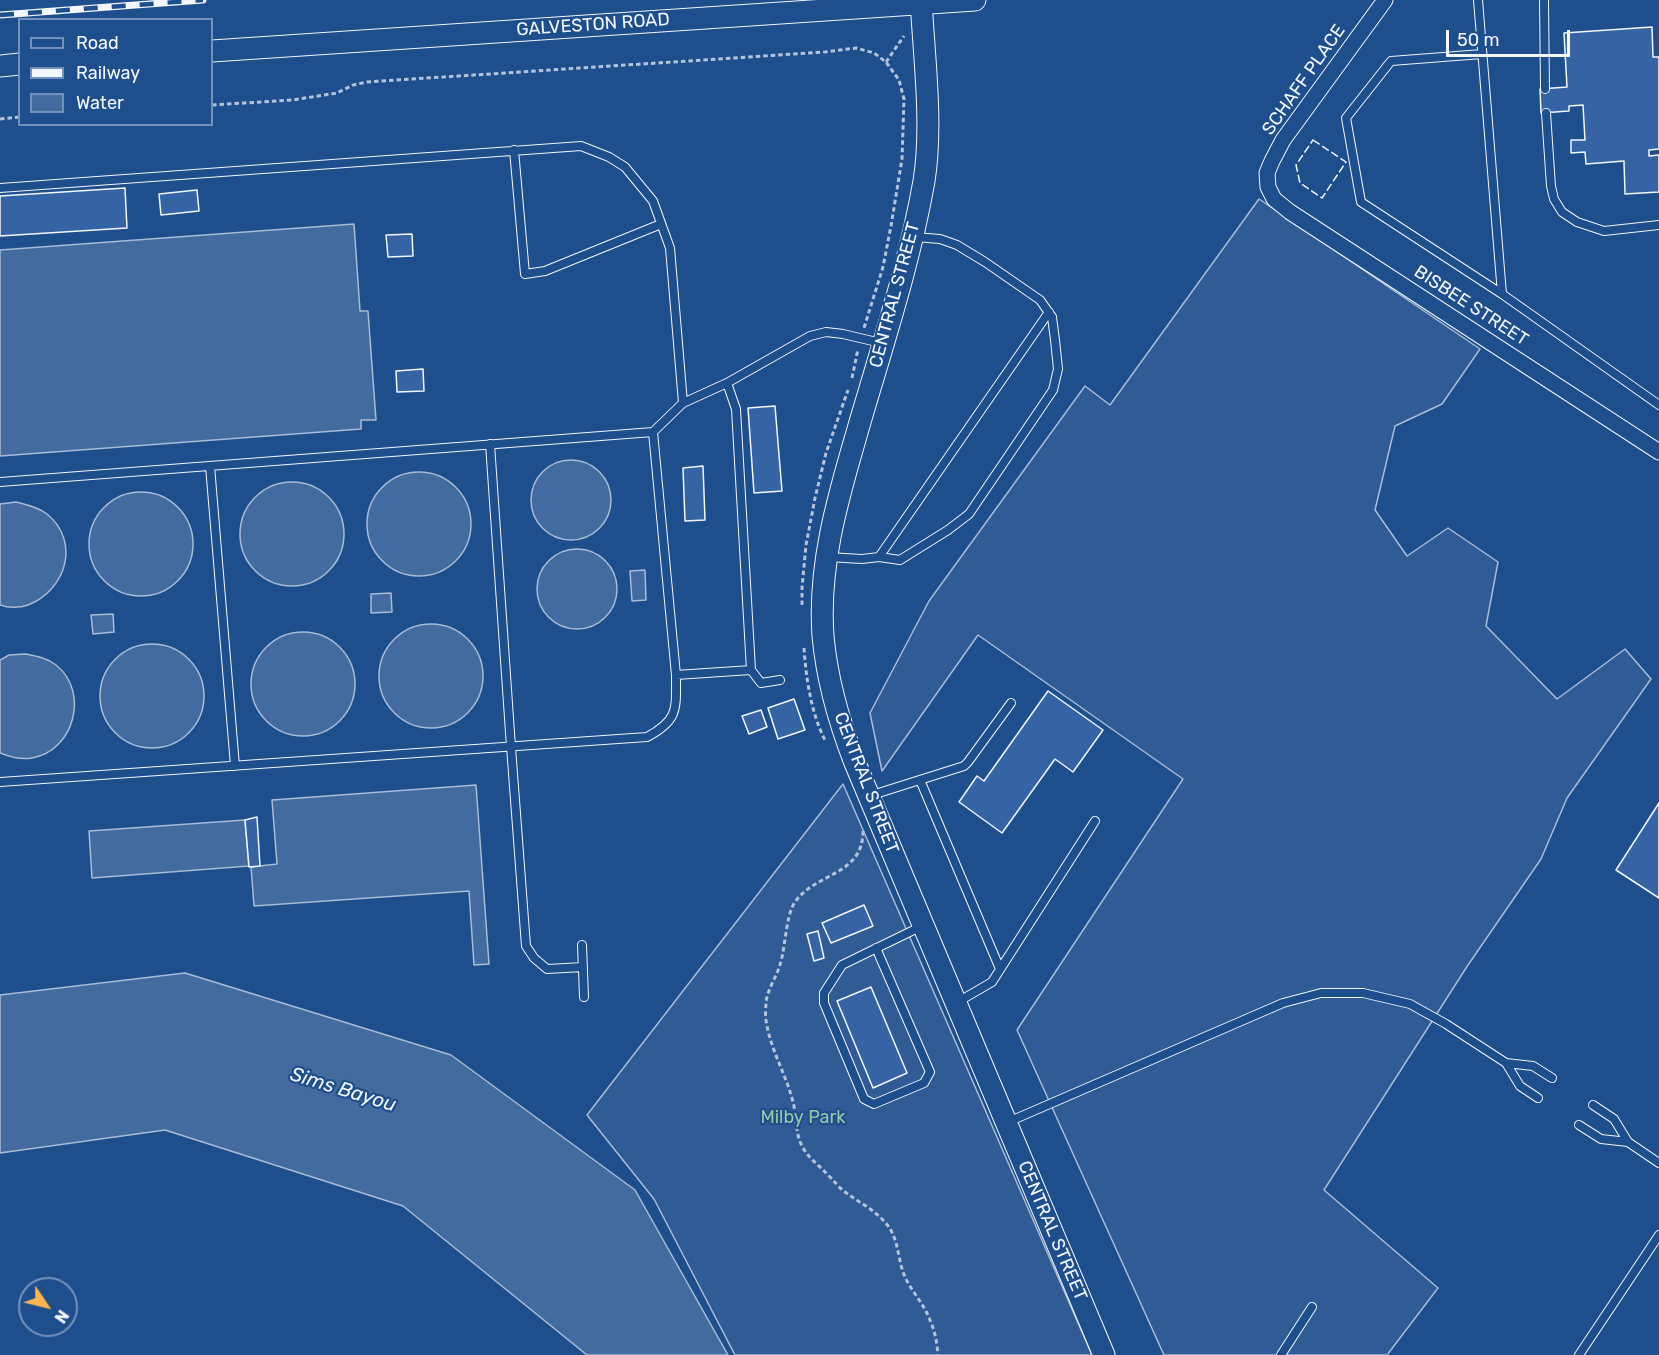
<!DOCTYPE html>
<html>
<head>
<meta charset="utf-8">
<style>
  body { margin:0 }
  #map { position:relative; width:1659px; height:1355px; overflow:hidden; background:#1f4e8c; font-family:Rubik,sans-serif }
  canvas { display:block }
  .legend { position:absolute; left:18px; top:18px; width:195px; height:108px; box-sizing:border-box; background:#1f4e8c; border:2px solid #7391ba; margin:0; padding:8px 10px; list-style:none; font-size:18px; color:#f2f6ff }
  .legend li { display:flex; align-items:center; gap:12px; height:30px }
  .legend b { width:30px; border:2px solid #7391ba }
  .north { position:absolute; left:18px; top:1277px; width:60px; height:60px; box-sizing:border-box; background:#1f4e8c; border:2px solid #7391ba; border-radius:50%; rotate:125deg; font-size:16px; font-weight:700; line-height:24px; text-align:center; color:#f2f6ff }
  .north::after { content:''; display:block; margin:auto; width:21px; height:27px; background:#ffb74d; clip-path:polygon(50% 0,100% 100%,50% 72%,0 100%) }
  .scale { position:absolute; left:1446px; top:30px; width:124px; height:27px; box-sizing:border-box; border:3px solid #f2f6ff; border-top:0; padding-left:8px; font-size:18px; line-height:21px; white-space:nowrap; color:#f2f6ff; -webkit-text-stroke:4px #1f4e8c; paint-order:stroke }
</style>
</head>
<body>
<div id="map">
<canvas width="1659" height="1355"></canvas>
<ul class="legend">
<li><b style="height:8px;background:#1f4e8c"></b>Road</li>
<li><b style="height:8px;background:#f2f6ff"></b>Railway</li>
<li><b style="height:16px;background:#446ba0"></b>Water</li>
</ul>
<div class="north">N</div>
<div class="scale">50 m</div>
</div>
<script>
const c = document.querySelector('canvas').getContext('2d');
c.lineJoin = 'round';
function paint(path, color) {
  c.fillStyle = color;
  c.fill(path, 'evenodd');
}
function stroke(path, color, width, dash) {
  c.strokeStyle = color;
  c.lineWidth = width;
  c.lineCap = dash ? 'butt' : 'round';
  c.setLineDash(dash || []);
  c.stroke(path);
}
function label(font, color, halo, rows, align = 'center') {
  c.font = font + ' Rubik,sans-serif';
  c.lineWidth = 4.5;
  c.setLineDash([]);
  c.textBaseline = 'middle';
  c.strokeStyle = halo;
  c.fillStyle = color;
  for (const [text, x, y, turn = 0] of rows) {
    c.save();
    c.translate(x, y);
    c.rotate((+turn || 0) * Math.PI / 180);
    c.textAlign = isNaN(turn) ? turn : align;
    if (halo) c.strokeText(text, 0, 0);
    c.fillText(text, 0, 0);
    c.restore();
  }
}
const built = new Path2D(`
  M 1259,199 L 1480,349 L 1442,404 L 1395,426 L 1375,510 L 1407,556 L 1448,528 L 1498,562 L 1486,626 L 1557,699 L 1625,649 L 1651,679 L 1567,798 L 1541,859 L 1468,965 L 1324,1190 L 1438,1288 L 1387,1355 L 1164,1355 L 1017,1030 L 1183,779 L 978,635 L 882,771 L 870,713 L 929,601 L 1085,386 L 1110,405 Z
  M 843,784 L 1092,1355 L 735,1355 L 654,1199 L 587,1115 Z`);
paint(built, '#305b95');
stroke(built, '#a8bbd7', 1.5);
const water = new Path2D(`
  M 354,224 L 360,311 L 368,311 L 376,420 L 361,420 L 361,429 L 0,456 L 0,250 Z
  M531 500a40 40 0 1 1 80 0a40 40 0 1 1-80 0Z
  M367 524a52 52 0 1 1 104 0a52 52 0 1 1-104 0Z
  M240 534a52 52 0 1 1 104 0a52 52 0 1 1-104 0Z
  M89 544a52 52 0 1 1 104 0a52 52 0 1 1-104 0Z
  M 16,502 C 27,505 38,507 47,514 C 81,542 66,590 28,605 C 20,608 8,608 0,605 L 0,504 Z
  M537 589a40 40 0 1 1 80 0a40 40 0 1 1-80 0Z
  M 645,570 L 646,600 L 632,601 L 630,571 Z
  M 391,593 L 392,612 L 371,613 L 371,594 Z
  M 113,614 L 114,632 L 93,634 L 91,615 Z
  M379 676a52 52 0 1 1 104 0a52 52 0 1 1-104 0Z
  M251 684a52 52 0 1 1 104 0a52 52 0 1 1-104 0Z
  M100 696a52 52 0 1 1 104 0a52 52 0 1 1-104 0Z
  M 26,654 C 36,656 47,658 56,665 C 90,692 74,751 32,758 C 21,760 10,757 0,753 L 0,660 L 9,655 Z
  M 476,785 L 489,964 L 474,965 L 469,891 L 254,906 L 251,867 L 277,864 L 272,800 Z
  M 245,820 L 249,866 L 92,878 L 89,831 Z
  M 185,973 L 451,1055 L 635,1190 L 728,1355 L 587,1355 L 403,1206 L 165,1130 L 0,1153 L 0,995 Z`);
paint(water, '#446ba0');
stroke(water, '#a8bbd7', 1.5);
const building = new Path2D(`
  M 1652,27 L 1653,57 L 1659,57 L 1659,149 L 1649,150 L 1649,156 L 1659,155 L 1659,192 L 1625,194 L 1624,161 L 1586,164 L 1585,152 L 1571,153 L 1571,140 L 1585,140 L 1583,105 L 1569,106 L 1569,111 L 1541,113 L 1540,89 L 1567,87 L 1564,33 Z
  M 125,188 L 127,228 L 0,236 L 0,196 Z
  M 197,190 L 199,211 L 161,215 L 159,194 Z
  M 412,234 L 413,256 L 388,257 L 386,235 Z
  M 423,369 L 424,391 L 397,392 L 396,371 Z
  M 775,406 L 782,491 L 754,493 L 748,408 Z
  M 703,466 L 705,520 L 685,521 L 683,468 Z
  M 1048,691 L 1103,730 L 1073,772 L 1055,759 L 1002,833 L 959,802 L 977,776 L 984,781 Z
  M 794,699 L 805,730 L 778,739 L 768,708 Z
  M 761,710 L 767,727 L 749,734 L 742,716 Z
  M 1659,803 L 1659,898 L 1616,870 Z
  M 257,817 L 260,866 L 249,867 L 245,820 Z
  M 864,905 L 873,926 L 831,943 L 822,923 Z
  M 818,931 L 824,958 L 814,961 L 807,934 Z
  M 871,987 L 907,1073 L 873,1088 L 837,1001 Z`);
paint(building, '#3563a3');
stroke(building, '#f2f6ff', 1.5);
const lane = new Path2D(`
  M 1478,0 L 1502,294 L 1659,405
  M 1544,0 L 1545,89
  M 1482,54 L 1391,61 L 1346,118 L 1361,202 L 1502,294
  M 1546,113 L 1551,186 L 1554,199 L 1562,212 L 1577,222 L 1604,231 L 1659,225
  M 514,150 L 525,274 L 545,271 L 661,224
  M 0,188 L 581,146 L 609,157 L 625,167 L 653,201 L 670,248 L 683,403
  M 490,444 L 511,747 L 526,946 L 534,958 L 547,969 L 583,967
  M 210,466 L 235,766
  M 0,482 L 653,432
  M 828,557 L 862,559 L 879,557 L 900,560 L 948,530 L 969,514 L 1053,390 L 1058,369 L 1055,340 L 1052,317 L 1040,300 L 985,262 L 957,245 L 940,239 L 915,237
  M 879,557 L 1049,312
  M 676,675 L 751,670
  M 780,680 L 761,683 L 751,670 L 736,409 L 727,383 L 810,336 L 826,332 L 843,334 L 881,343
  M 920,780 L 1000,969
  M 0,782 L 647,737 C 679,720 676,709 676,675 L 653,432 L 683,403 L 727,383
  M 869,796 L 964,766 L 968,762 L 1011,703
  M 582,945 L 584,997
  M 876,948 L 930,1072 L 924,1083 L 874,1104 L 864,1099 L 824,1003 L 824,993 L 842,965 L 922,926
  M 956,1003 L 992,982 L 1095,821
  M 1506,1063 L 1533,1066 L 1552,1078
  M 1593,1105 L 1614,1119 L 1628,1142 L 1659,1163
  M 1008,1122 L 1283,1003 L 1321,993 L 1363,993 L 1410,1004 L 1446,1024 L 1506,1063 L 1520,1086 L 1538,1098
  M 1579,1125 L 1601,1139 L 1628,1142
  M 1281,1355 L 1312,1307
  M 1579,1355 L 1659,1235`);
const street = new Path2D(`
  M 1385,0 L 1283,140 L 1272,161 L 1267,173 L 1268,187 L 1274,199 L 1290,212 L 1659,452`);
const secondary = new Path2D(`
  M 921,0 C 924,57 933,125 924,181 C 909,267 880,352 856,436 C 837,501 818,567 823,636 C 827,680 839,722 855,763 L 1104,1355
  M 212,51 L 975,0
  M 0,66 L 20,64`);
stroke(lane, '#f2f6ff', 10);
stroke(street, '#f2f6ff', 17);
stroke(secondary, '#f2f6ff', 23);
stroke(new Path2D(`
  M 886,62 L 904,36
  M 212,105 L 292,100 L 318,96 L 337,93 L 353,85 L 367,82 L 825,52 L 856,48 L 874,53 L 886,62 L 899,80 L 904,99 L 902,159 L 891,226 L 883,267 L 864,328
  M 0,119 L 20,117
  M 852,378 L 858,349
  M 802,605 L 802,588 L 806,545 L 815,498 L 826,453 L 848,390
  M 804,648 C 806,678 811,713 825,740
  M 863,831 C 863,876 816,872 795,902 C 785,917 786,949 779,968 C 775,979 768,989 766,1002 C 766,1007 765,1014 766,1020 C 770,1049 786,1074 793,1102 C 797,1116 795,1133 802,1146 C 808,1158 820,1166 829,1176 C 835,1182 839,1188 845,1192 C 857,1201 871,1208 882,1219 C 900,1236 896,1256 905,1277 C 912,1292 924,1304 930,1320 C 935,1331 937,1343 938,1355`), '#b3c4dc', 3, [4.5, 3]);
stroke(lane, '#1f4e8c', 8);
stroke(street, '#1f4e8c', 15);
stroke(secondary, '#1f4e8c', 21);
const rail = new Path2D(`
  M 0,15 L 203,0`);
stroke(rail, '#f2f6ff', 7);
stroke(rail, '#1f4e8c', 4.5, [14]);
stroke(new Path2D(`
  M 1313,140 L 1346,162 L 1322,198 L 1300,183 L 1296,165 Z`), '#f2f6ff', 1.5, [8, 3]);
label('18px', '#f2f6ff', '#1f4e8c', [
  ["GALVESTON ROAD",593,25,-4],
  ["SCHAFF PLACE",1304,80,-55],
  ["CENTRAL STREET",895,295,-75],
  ["BISBEE STREET",1471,306,33],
  ["CENTRAL STREET",866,783,69],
  ["CENTRAL STREET",1052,1231,67]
]);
label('18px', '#97c8a6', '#1f4e8c', [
  ["Milby Park",803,1118]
]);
label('italic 20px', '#f2f6ff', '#1f4e8c', [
  ["Sims Bayou",343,1090,17]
]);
</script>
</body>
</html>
